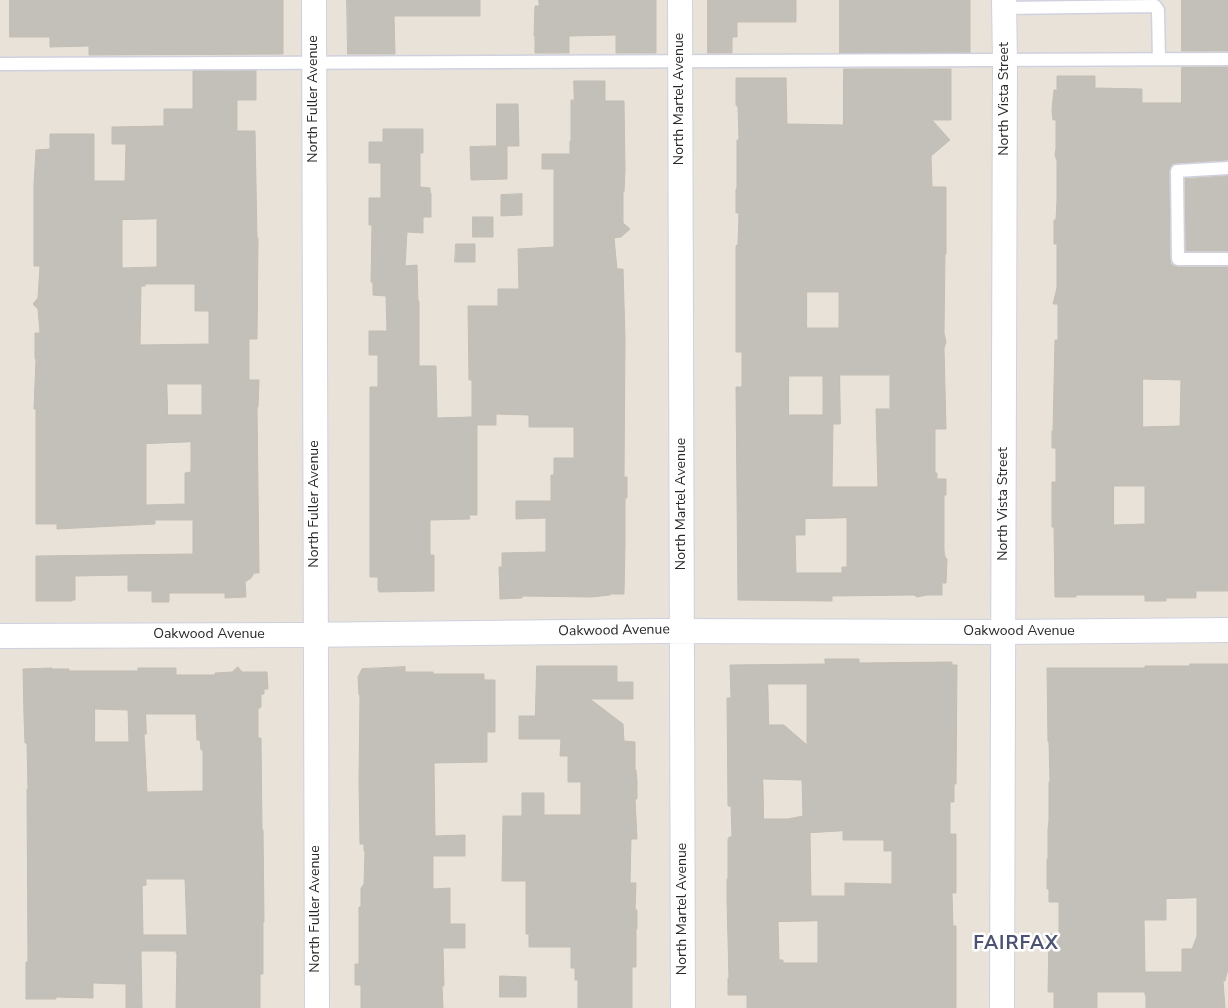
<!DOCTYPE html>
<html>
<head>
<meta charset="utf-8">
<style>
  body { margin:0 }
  canvas { display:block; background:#e8e2d9 }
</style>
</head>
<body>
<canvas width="1228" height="1008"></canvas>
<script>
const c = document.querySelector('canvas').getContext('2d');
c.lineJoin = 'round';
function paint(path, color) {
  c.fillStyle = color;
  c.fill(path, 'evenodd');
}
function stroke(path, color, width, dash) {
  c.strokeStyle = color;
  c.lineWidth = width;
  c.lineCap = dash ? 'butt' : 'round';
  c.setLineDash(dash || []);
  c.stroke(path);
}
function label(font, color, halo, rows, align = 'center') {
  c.font = font + ' "Nunito Sans",sans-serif';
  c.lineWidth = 5;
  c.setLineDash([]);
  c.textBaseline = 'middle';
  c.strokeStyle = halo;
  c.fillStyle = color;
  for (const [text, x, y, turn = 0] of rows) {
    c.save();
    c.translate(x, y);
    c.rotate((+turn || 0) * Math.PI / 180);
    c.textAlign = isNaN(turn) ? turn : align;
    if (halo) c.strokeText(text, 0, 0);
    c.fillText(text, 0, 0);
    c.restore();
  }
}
const building = new Path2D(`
  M 10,0 L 283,0 L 283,54 L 89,55 L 89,46 L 50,47 L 50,37 L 10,37 Z
  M 347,0 L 480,0 L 480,16 L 394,16 L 395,54 L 348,54 Z
  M 539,0 L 656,0 L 656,53 L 616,53 L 616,35 L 569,36 L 569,53 L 535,53 L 535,36 L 534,36 L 535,6 L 539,6 Z
  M 708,0 L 796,0 L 796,22 L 737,22 L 737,37 L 732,37 L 732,53 L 708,53 Z
  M 840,0 L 970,0 L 970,53 L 840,53 Z
  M 1182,0 L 1228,0 L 1228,51 L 1182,51 Z
  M 1182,67 L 1228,67 L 1228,160 L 1177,163 L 1172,164 L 1170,168 L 1169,171 L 1170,259 L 1171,264 L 1174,266 L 1178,267 L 1228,267 L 1228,591 L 1196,591 L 1196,598 L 1166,598 L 1166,601 L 1145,601 L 1145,595 L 1076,595 L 1076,597 L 1055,597 L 1054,527 L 1052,527 L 1052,482 L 1056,482 L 1056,448 L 1052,448 L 1052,431 L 1053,431 L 1055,340 L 1058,340 L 1058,304 L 1053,304 L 1057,288 L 1057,244 L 1054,244 L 1054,220 L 1056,220 L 1057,200 L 1057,161 L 1055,155 L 1056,148 L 1056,120 L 1053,120 L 1052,110 L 1054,90 L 1057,90 L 1057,76 L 1095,76 L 1095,88 L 1142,89 L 1142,103 L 1181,103 ZM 1143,379 L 1181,380 L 1180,426 L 1143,427 ZM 1114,486 L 1145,486 L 1145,524 L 1114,525 Z
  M 844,69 L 951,69 L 951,120 L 932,120 L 950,140 L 931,156 L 932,187 L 946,187 L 946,254 L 945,254 L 944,333 L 946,342 L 944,348 L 946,429 L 935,429 L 935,473 L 937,473 L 937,479 L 946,479 L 946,495 L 944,495 L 944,550 L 945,557 L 947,559 L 946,583 L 942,583 L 942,595 L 927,595 L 917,597 L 914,595 L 832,596 L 832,601 L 738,600 L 736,387 L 742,387 L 742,352 L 736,352 L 736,246 L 738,244 L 739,213 L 736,213 L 736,189 L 737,189 L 737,140 L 739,140 L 738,107 L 736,105 L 736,78 L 786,78 L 787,124 L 843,125 ZM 807,292 L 839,292 L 839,328 L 807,328 ZM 840,375 L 890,375 L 890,409 L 876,409 L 878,487 L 832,487 L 833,424 L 840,424 ZM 789,376 L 823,376 L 823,415 L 789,415 ZM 847,518 L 847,567 L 842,567 L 842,573 L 796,573 L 795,535 L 805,535 L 805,519 Z
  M 256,70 L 256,100 L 237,100 L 237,131 L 255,131 L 257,238 L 258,238 L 257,339 L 249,339 L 249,380 L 259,380 L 258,407 L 257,407 L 259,573 L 254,573 L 251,578 L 245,582 L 246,597 L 225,598 L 225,593 L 169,593 L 169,602 L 152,602 L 152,591 L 128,591 L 128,575 L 75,576 L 75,600 L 72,600 L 72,601 L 36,601 L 36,556 L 193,554 L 193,520 L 155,520 L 155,524 L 57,529 L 57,524 L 36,524 L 36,409 L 34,409 L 36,359 L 35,359 L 35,333 L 40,333 L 38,309 L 33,304 L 38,298 L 40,266 L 34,266 L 34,185 L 36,150 L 50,149 L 50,134 L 94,134 L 94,181 L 125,181 L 126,144 L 112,144 L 112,127 L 164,126 L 164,109 L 193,109 L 193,71 ZM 157,219 L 157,267 L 122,268 L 122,220 ZM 145,284 L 195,284 L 195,311 L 209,311 L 209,344 L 140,345 L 141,286 L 145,286 ZM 167,384 L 202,384 L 202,415 L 168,415 ZM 191,442 L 191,472 L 185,473 L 185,504 L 146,505 L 146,444 Z
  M 574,81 L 605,81 L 605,101 L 624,101 L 625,170 L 624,192 L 623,192 L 623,223 L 630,229 L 621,237 L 614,238 L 617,269 L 623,269 L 625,338 L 624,477 L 627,477 L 627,498 L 625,498 L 625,544 L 624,594 L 611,594 L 610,595 L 591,597 L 522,596 L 522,598 L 500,599 L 499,567 L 502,567 L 502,553 L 546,552 L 546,518 L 516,519 L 516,501 L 551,501 L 551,475 L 554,475 L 554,458 L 574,458 L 574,427 L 529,427 L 529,415 L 496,414 L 496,425 L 477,425 L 477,515 L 469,515 L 470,519 L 430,520 L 430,555 L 434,555 L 434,591 L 379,592 L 379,590 L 378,590 L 378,577 L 370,577 L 370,387 L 378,387 L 378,355 L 369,355 L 369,331 L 387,331 L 386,296 L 373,295 L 373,282 L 371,282 L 372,225 L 369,225 L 369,198 L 381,198 L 381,163 L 369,163 L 369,142 L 383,142 L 383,129 L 423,129 L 423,153 L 420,153 L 420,187 L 430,188 L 430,193 L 431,193 L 431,217 L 423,217 L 423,233 L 407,232 L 405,266 L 417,265 L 418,301 L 419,301 L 419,366 L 436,366 L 437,418 L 472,417 L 472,380 L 469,380 L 468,306 L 498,306 L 498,289 L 519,289 L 518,249 L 554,247 L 554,169 L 542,169 L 542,154 L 570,154 L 570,141 L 571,141 L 571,100 L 574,100 Z
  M 497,104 L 518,104 L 519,146 L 497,146 Z
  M 507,146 L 507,179 L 471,180 L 470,147 Z
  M 1228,176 L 1228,251 L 1186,251 L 1185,179 Z
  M 522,194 L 522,215 L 501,216 L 501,195 Z
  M 473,217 L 493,217 L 493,237 L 473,237 Z
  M 456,244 L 475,244 L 475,262 L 455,262 Z
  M 825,659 L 859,659 L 859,663 L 952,662 L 952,665 L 957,665 L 956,784 L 954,784 L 954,802 L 950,802 L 950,834 L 956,834 L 956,893 L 952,893 L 953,926 L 956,926 L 956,1008 L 747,1008 L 747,995 L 728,995 L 728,978 L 729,978 L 727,901 L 727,879 L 728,879 L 728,839 L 729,839 L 729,837 L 732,837 L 731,806 L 728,806 L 727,698 L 731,698 L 730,665 L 825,664 ZM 768,684 L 807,684 L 807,745 L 784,725 L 769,725 ZM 763,779 L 802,780 L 803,816 L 788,819 L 764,819 ZM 843,831 L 843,840 L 884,840 L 884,851 L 892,851 L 892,884 L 845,883 L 845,896 L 811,896 L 810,833 ZM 818,921 L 818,963 L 783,963 L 783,960 L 779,960 L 778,922 Z
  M 1190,664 L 1228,664 L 1228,972 L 1227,972 L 1225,981 L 1223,981 L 1225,1008 L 1146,1008 L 1146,995 L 1145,995 L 1145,992 L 1097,992 L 1097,1008 L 1054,1008 L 1054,992 L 1048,992 L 1049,934 L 1059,934 L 1059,902 L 1049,902 L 1049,889 L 1047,889 L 1047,859 L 1048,859 L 1048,829 L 1049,820 L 1049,782 L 1050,782 L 1049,742 L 1048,742 L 1047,668 L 1145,668 L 1145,666 L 1190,666 ZM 1197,898 L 1197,936 L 1192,949 L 1182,949 L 1182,972 L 1145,972 L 1144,920 L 1166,920 L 1166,899 Z
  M 537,666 L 617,666 L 617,682 L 633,682 L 633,699 L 590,699 L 623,724 L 624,741 L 635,742 L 635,770 L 636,770 L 637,781 L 637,799 L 635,799 L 637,839 L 631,839 L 630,883 L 636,883 L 635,910 L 637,910 L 637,929 L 636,929 L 636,967 L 632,967 L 632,1008 L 578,1008 L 578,980 L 575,980 L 575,968 L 571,968 L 571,947 L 529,947 L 529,934 L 526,934 L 526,881 L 502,881 L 503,816 L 522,816 L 522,793 L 544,793 L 544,815 L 581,815 L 581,782 L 568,782 L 568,756 L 560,756 L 561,739 L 519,739 L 519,716 L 535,716 Z
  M 238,667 L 242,672 L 267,672 L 268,689 L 264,689 L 264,694 L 261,694 L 261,707 L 258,709 L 258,738 L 261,738 L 262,830 L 263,830 L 264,922 L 263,922 L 263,974 L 260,974 L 260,1008 L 176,1008 L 177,953 L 176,953 L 176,951 L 141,951 L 142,1008 L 126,1008 L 126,984 L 93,983 L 93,998 L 56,997 L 56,999 L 26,999 L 26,962 L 28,962 L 27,789 L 28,789 L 27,743 L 25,743 L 24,716 L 23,669 L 52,668 L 52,669 L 69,669 L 69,671 L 138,671 L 138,668 L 176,668 L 176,675 L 215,675 L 215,673 L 232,672 ZM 95,709 L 128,710 L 129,742 L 95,742 ZM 146,714 L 196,714 L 197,740 L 200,740 L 201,750 L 203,750 L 203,791 L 147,792 L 144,734 L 146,734 ZM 146,879 L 185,879 L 187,935 L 143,935 L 142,886 L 146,885 Z
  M 405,667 L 405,672 L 433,672 L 433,674 L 484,674 L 484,680 L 495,680 L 495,732 L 487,732 L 487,762 L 434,763 L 435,836 L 465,835 L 465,856 L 433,856 L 433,889 L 450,888 L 450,924 L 465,924 L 465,948 L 443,948 L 444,986 L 442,986 L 443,1008 L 361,1008 L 361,985 L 355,985 L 355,964 L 359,964 L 359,907 L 361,907 L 361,888 L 364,884 L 365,851 L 364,851 L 364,844 L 360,844 L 359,781 L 360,695 L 359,695 L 358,677 L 362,669 Z
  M 500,976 L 526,977 L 526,997 L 500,997 Z`);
paint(building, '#c3bfb9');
stroke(building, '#c3beb4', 1);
const service = new Path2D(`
  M 1004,8 L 1155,6 L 1158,10 L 1159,59
  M 0,64 C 409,60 819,63 1228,59
  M 1228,168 L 1177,171 L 1178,259 L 1228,259`);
const minor = new Path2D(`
  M 314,0 L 317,1008
  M 680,0 L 683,1008
  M 0,636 L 294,635 L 660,631 L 1004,632 L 1228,630
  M 1002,1008 L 1005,61 L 1004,0`);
stroke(service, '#cfd1df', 15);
stroke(minor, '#cfd1df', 26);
stroke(service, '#fff', 12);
stroke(minor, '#fff', 24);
label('14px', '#272727', '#fff', [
  ["North Fuller Avenue",314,99,-90],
  ["North Martel Avenue",680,99,-90],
  ["North Vista Street",1005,99,-90],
  ["North Fuller Avenue",315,504,-90],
  ["North Martel Avenue",682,504,-90],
  ["North Vista Street",1004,504,-90],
  ["Oakwood Avenue",614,631,-1],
  ["Oakwood Avenue",1019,632],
  ["Oakwood Avenue",209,635],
  ["North Fuller Avenue",316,909,-90],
  ["North Martel Avenue",683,909,-90]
]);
c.letterSpacing = '1px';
label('bold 19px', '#4c5272', '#fff', [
  ["FAIRFAX",1016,944]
]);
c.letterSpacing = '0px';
</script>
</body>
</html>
